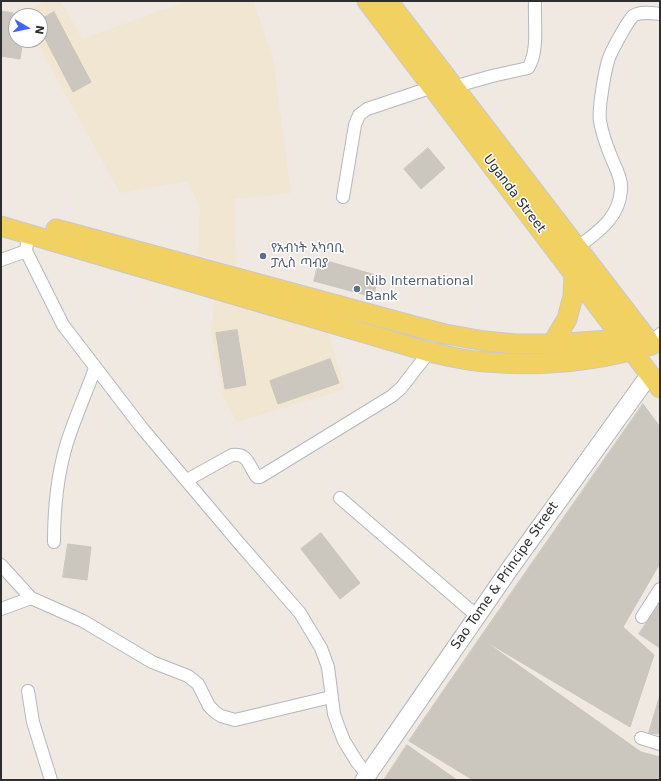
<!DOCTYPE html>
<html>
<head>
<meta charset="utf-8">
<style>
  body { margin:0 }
  #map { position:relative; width:661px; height:781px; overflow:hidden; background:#efe9e1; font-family:"DejaVu Sans",sans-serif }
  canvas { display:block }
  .frame { position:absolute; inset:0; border:2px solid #2e2e2e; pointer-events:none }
  .north { position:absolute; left:8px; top:8px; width:40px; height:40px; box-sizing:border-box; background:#fff; border:1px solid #ababab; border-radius:50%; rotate:99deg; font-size:11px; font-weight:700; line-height:16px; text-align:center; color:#2e2e2e }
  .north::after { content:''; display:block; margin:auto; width:14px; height:18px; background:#4264fb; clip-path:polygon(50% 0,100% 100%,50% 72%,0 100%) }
</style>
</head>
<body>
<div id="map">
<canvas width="661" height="781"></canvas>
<div class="frame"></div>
<div class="north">N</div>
</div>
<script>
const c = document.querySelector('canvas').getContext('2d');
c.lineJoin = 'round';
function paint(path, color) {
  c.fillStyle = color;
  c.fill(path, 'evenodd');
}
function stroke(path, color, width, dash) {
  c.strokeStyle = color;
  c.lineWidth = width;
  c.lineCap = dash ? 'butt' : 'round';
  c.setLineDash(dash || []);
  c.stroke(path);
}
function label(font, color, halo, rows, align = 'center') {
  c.font = font + ' "DejaVu Sans","Noto Sans Ethiopic",sans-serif';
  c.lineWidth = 3;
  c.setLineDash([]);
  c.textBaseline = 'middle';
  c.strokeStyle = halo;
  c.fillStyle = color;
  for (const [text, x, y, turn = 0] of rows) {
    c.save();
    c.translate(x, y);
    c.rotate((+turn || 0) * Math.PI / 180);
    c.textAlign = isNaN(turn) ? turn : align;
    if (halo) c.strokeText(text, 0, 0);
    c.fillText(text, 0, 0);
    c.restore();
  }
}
paint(new Path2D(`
  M 47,1 L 61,1 L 82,39 L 188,1 L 253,1 L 273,59 L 291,193 L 234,199 L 236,267 L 198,254 L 200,207 L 187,181 L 120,193 L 36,40 L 40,40 L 40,16 L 23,16 L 20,12 Z
  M 215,298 L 327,330 L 345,389 L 237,422 L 224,398 L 211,331 Z`), '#f0e6d1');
const building = new Path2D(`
  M 1,11 L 13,13 L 9,36 L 16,37 L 16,40 L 23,40 L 20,59 L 1,56 Z
  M 54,12 L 91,82 L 73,92 L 40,29 L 40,20 Z
  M 428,148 L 445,168 L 421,189 L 404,169 Z
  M 320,259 L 379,276 L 373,297 L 314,281 Z
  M 237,330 L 246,385 L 225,389 L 216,333 Z
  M 330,359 L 339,383 L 278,404 L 270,381 Z
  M 643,404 L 660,427 L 660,563 L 623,627 L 654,655 L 630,727 L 480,638 Z
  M 321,533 L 360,583 L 340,599 L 301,549 Z
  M 68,544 L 91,547 L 87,580 L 63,577 Z
  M 660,603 L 660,648 L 639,634 Z
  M 480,638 L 641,752 L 660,757 L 660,780 L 473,780 L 409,741 Z
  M 660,695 L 660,734 L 649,733 Z
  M 407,745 L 457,780 L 384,780 Z`);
paint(building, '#cbc7bf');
stroke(building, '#cbc5ba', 1);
const minor = new Path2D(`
  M 453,87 L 492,76 L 528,68 C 539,52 534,21 535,1
  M 343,197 L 355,125 L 359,115 L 367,109 L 433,87
  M 28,234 L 26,251 L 63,325 L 142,428 L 239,543 L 300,613 L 321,648 L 328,667 L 334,714 L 339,728 L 344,741 L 357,762 L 367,775
  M 577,248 C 597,232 619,219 621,190 C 622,179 616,169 612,159 C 607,147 602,133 600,121 C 598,110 605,69 609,58 C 612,50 627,22 633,16 C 640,11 652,13 660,14
  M 1,260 L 26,251
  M 652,345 L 660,334
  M 187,480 L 232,455 C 249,453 248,466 257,477 L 260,477 L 392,396 L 401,388 L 429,352
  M 340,498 L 477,616
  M 54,542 C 54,510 57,477 66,446 C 74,419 86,394 95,368
  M 1,565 L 31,598 L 83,621 L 152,662 L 188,676 L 198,684 L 209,706 L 215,712 L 221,716 L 235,720 L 331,697
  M 1,609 L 31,598
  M 642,617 L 660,589
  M 28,691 L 33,722 L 51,780
  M 641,738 L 660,744`);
const secondary = new Path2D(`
  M 364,780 L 511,567 L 650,374`);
const primary = new Path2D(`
  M 367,1 L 660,388
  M 388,1 L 648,340
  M 1,226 L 429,352 C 448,356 467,361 486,362 C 542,367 599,361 652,345
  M 56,229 L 414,326 L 445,334 L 485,341 L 516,344 L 552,344 L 623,339 L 641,332
  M 552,344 L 567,319 L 573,296 L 574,274`);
stroke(minor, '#b4b7c1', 14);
stroke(secondary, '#b4b7c1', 19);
stroke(primary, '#c9c9c9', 21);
stroke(minor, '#fff', 12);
stroke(secondary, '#fff', 17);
stroke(primary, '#f2d163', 19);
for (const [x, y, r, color] of [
  [263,256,4,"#5c6f8a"],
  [357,289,4,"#5c6f8a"]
]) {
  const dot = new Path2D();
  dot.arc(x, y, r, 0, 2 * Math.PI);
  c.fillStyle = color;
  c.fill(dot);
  stroke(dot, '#fff', 1.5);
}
label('13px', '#2e2e2e', '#fff', [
  ["Uganda Street",514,194,53],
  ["Sao Tome & Principe Street",505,576,-55]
]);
label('13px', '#4e5e75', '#fff', [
  ["የአብነት አካባቢ",271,249],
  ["ፓሊስ ጣብያ",271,264],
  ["Nib International",365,282],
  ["Bank",365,297]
], 'left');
</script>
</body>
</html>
